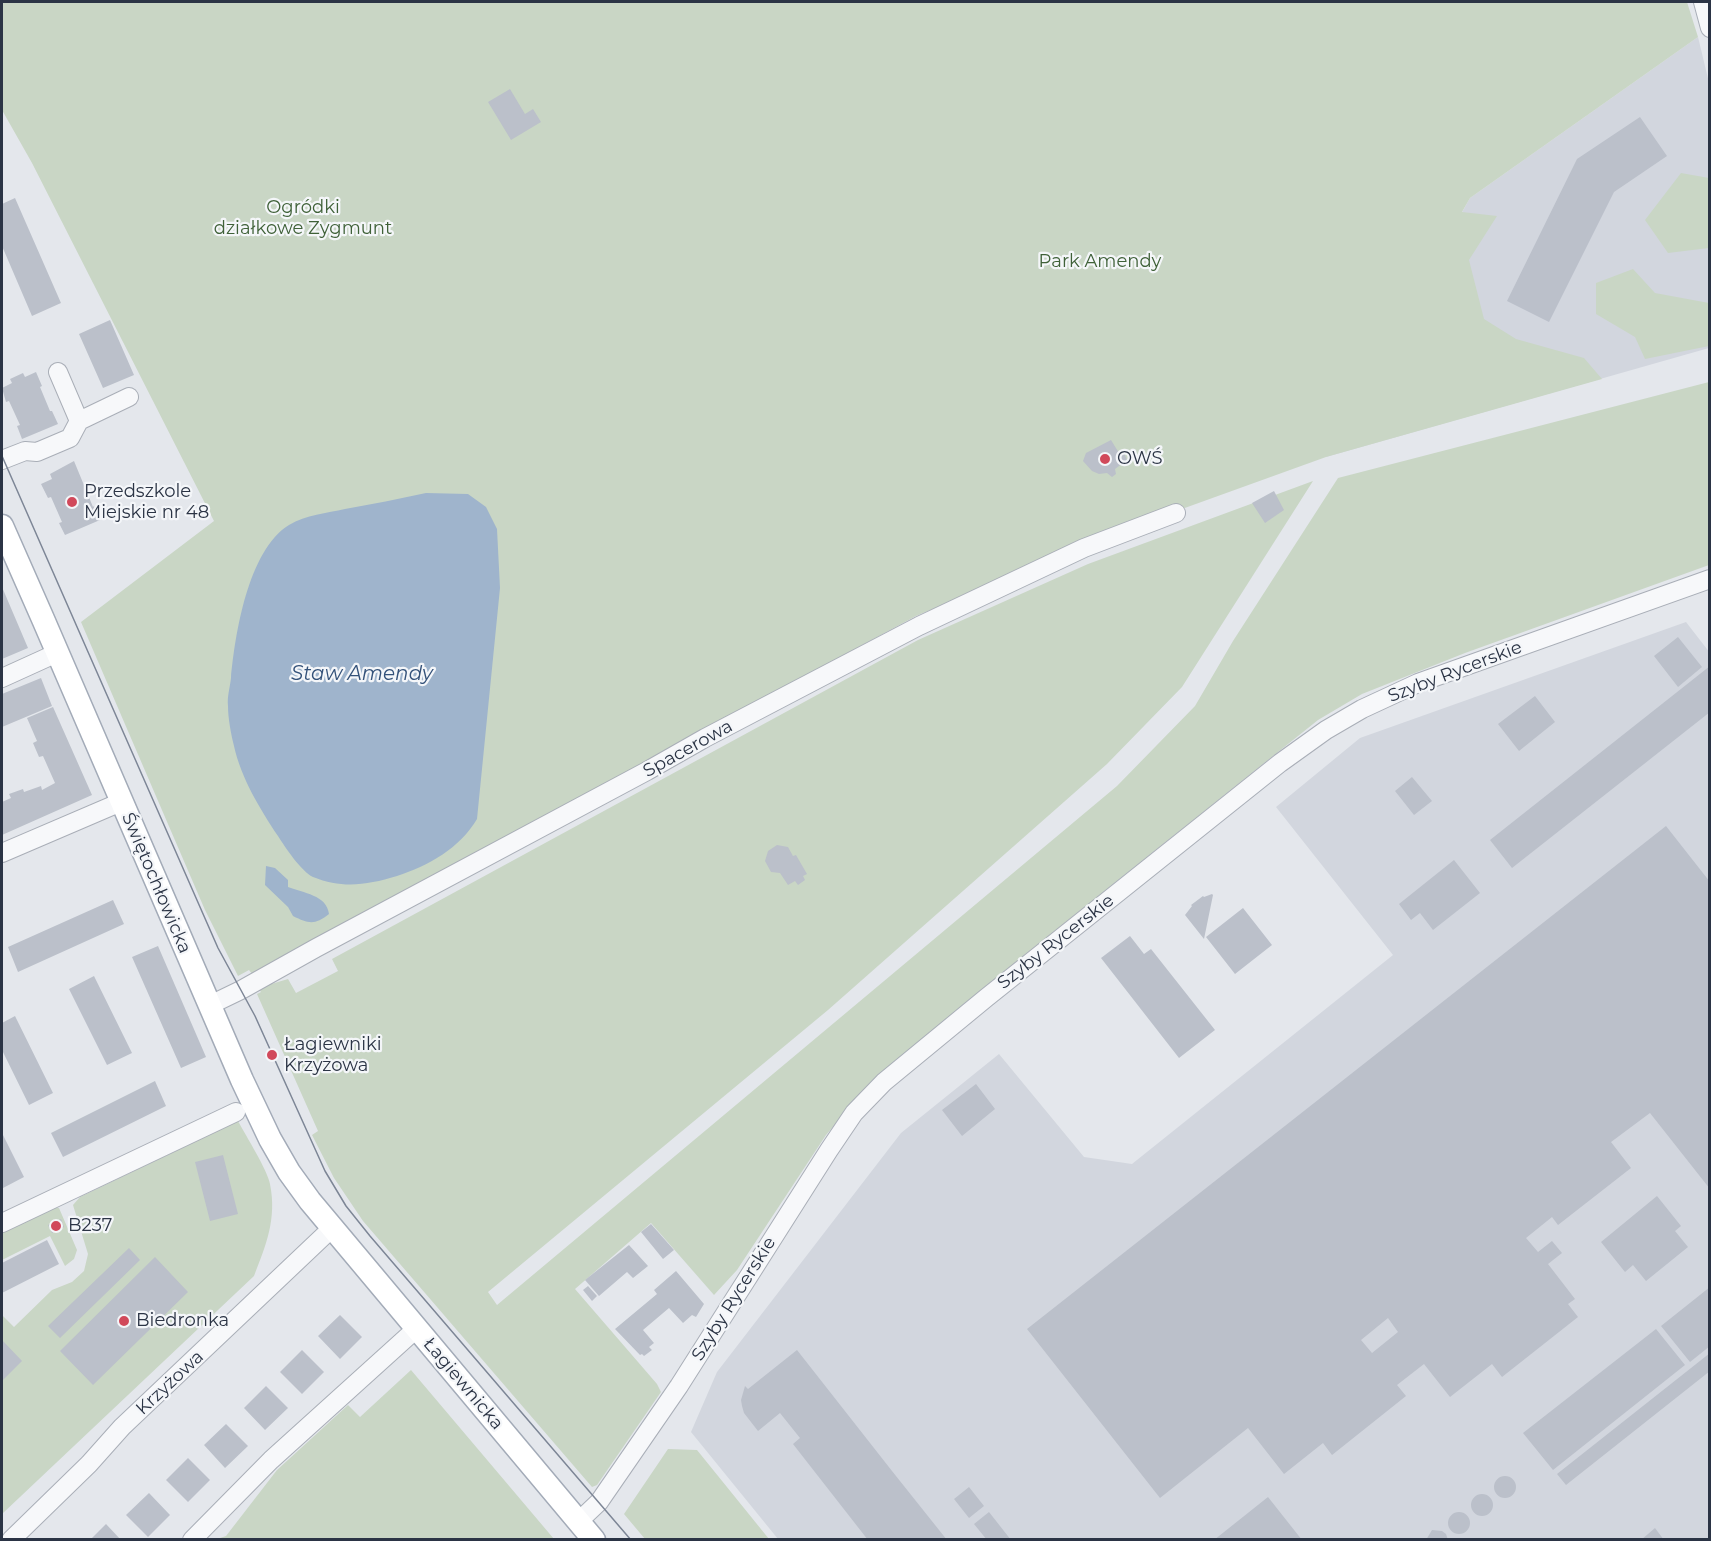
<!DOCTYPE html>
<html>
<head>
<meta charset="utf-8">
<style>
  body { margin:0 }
  #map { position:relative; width:1711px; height:1541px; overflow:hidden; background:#e4e7ec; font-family:Montserrat,sans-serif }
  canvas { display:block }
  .frame { position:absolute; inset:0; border:3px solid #2b3445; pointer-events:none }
</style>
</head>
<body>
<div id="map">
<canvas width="1711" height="1541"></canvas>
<div class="frame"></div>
</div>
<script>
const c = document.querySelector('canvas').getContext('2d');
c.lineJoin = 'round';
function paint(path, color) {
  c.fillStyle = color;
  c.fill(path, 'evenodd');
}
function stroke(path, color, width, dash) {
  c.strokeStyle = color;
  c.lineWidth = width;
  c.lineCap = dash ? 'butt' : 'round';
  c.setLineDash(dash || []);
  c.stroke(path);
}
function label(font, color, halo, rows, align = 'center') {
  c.font = font + ' Montserrat,sans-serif';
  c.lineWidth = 4.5;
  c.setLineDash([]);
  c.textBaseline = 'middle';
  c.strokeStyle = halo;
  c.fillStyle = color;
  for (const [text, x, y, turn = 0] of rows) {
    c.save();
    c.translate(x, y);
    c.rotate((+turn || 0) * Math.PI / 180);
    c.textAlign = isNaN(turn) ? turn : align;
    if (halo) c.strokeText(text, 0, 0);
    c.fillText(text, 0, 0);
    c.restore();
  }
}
paint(new Path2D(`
  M 1698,37 L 1710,87 L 1709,348 L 1326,457 L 1470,198 Z
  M 1686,622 L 1710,653 L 1709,1539 L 778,1539 L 691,1432 L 717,1372 L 901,1133 L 999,1054 L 1084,1157 L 1132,1164 L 1393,955 L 1276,807 L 1360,738 Z`), '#d2d6de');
paint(new Path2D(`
  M 2,2 L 1687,2 L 1698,37 L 1470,198 L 1462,212 L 1497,216 L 1469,260 L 1484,319 L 1516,339 L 1584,358 L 1602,379 L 1326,457 L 1085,544 L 916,616 L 252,974 L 249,970 L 238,976 L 205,910 L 81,622 L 214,521 L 32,163 L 2,110 Z
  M 1681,173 L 1709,178 L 1709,248 L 1668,253 L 1645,220 Z
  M 1633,269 L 1655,293 L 1709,303 L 1709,346 L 1645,359 L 1635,337 L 1596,314 L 1596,283 Z
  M 1709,382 L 1709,565 L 1465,653 L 1362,694 L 1318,720 L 982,989 L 876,1077 L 826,1135 L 737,1270 L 714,1295 L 651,1223 L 575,1289 L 657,1384 L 661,1392 L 597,1485 L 592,1487 L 363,1221 L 334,1178 L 312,1135 L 318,1131 L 257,994 L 261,992 L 258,988 L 288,979 L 296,993 L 338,971 L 332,959 L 918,640 L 1088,564 L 1313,481 L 1182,687 L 1107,764 L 828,1010 L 488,1292 L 497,1305 L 1117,786 L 1195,706 L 1233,641 L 1338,478 Z
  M 238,1121 C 246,1136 268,1171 270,1184 C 277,1219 266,1245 254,1276 L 2,1514 L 2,1315 L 14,1327 L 52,1290 L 72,1282 L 84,1271 L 88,1254 L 73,1205 L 80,1197 Z
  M 53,1207 L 59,1208 L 77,1250 L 74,1259 L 65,1266 L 50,1236 L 2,1260 L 2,1231 Z
  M 411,1370 L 554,1539 L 217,1539 L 226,1536 L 277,1470 L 348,1405 L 360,1417 Z
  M 668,1449 L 697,1450 L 769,1539 L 645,1539 L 624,1514 Z`), '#c9d6c5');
paint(new Path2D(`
  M 426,493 L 468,494 L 486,507 L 497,529 L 500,588 L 477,819 C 460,848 428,866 397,876 C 367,885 343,889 313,877 C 301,871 285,847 278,836 C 260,809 241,778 234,746 C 231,734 228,718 228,706 C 227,697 230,687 231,678 C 235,635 248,550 289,525 C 306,515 327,513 345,509 C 372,504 399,499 426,493 Z
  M 266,866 L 275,868 L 288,880 L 288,887 C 303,893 327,895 329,914 C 315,925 309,924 293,916 L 288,907 L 265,885 Z`), '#9fb4cc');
paint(new Path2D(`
  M 510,89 L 525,114 L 533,109 L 541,122 L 511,140 L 488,102 Z
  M 1640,117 L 1667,156 L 1614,192 L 1549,322 L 1507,301 L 1577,159 Z
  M 15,198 L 61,303 L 32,316 L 2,246 L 2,204 Z
  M 110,320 L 134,375 L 103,388 L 79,334 Z
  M 36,372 L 42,386 L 40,387 L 50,411 L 52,411 L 58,424 L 22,439 L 17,426 L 20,425 L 9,401 L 6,402 L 2,388 L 12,383 L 10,379 L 23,373 L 25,377 Z
  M 1111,440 L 1119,453 L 1123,452 L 1124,453 L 1127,460 L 1115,469 L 1116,474 L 1112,477 L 1107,473 L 1099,474 L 1092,471 L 1083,461 L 1086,453 Z
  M 74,461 L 93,507 L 94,506 L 97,511 L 106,507 L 108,512 L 99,517 L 100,520 L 65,535 L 59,523 L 62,522 L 51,497 L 48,498 L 41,484 L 52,479 L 50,474 Z
  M 1274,491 L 1284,510 L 1265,523 L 1252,503 Z
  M 2,587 L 28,648 L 2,659 Z
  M 1678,637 L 1702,667 L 1678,687 L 1654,656 Z
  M 1710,666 L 1710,712 L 1512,868 L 1490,840 Z
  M 41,678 L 52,706 L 2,727 L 2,694 Z
  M 1535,696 L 1555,722 L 1519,751 L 1498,724 Z
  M 53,707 L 92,795 L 2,835 L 2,802 L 11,798 L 9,794 L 23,789 L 24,792 L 41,786 L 42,790 L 55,783 L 43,756 L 39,757 L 33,743 L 37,741 L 27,718 Z
  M 1412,777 L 1432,801 L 1414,815 L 1395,791 Z
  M 1666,826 L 1710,882 L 1710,1189 L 1650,1113 L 1611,1142 L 1631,1168 L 1558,1225 L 1552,1217 L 1526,1238 L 1538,1252 L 1552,1241 L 1562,1253 L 1548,1264 L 1575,1299 L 1568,1304 L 1578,1317 L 1502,1377 L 1492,1364 L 1450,1397 L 1424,1364 L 1397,1385 L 1406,1396 L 1332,1455 L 1323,1443 L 1284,1474 L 1248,1428 L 1160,1498 L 1027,1329 ZM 1388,1318 L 1398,1332 L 1372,1353 L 1361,1340 Z
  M 777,845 L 788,847 L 793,856 L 796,855 L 807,874 L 803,876 L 805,880 L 798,885 L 795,881 L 788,885 L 780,873 L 771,872 L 765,861 L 768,851 Z
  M 1454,860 L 1480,893 L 1433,930 L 1420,913 L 1411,920 L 1399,904 Z
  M 1212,894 L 1213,895 L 1204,939 L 1185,915 L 1192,906 L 1191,905 L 1203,896 L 1204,897 Z
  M 113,900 L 124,924 L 18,972 L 8,947 Z
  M 1243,908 L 1272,945 L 1235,974 L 1206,937 Z
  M 1130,936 L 1144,954 L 1151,949 L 1215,1030 L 1179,1058 L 1101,958 Z
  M 158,946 L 206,1057 L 181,1068 L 132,957 Z
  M 94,976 L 132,1053 L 107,1065 L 69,989 Z
  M 15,1016 L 53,1093 L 29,1105 L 2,1050 L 2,1023 Z
  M 155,1081 L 166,1106 L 63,1157 L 51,1133 Z
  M 976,1084 L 995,1109 L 962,1136 L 942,1110 Z
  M 2,1133 L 24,1177 L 3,1188 L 2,1185 Z
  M 223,1155 L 238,1214 L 210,1221 L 195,1162 Z
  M 1657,1196 L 1681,1226 L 1675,1231 L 1688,1247 L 1646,1281 L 1633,1265 L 1625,1272 L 1601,1242 Z
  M 61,1219 L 64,1227 L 52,1233 L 48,1225 Z
  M 651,1224 L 674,1250 L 663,1259 L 641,1232 Z
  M 47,1240 L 59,1264 L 2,1293 L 2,1263 Z
  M 629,1245 L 648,1266 L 633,1278 L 627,1272 L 599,1296 L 585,1280 Z
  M 129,1248 L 140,1260 L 60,1338 L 48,1326 Z
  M 155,1257 L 188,1292 L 93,1385 L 60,1351 Z
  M 676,1271 L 704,1304 L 696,1317 L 692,1315 L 683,1323 L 669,1308 L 643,1330 L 654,1343 L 649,1347 L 652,1350 L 644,1356 L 642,1354 L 640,1355 L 615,1329 L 657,1294 L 654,1290 Z
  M 588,1286 L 597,1296 L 592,1301 L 583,1290 Z
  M 1710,1287 L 1710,1346 L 1690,1362 L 1661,1326 Z
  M 340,1315 L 362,1337 L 340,1359 L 318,1336 Z
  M 1656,1329 L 1685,1365 L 1553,1470 L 1523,1433 Z
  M 2,1340 L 22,1361 L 2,1381 Z
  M 302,1350 L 324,1372 L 302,1394 L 280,1372 Z
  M 797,1350 L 892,1471 L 947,1540 L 868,1540 L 793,1444 L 800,1438 L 780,1413 L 758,1431 L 744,1413 L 742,1406 L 741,1400 L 745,1386 L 748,1389 Z
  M 1710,1353 L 1710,1371 L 1566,1485 L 1557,1474 Z
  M 266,1386 L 288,1408 L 265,1430 L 244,1408 Z
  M 226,1424 L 248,1446 L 225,1468 L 204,1445 Z
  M 188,1458 L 210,1480 L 188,1502 L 166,1480 Z
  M1494 1487a11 11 0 1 1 22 0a11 11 0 1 1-22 0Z
  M 969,1487 L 984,1506 L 969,1518 L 954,1499 Z
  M 149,1493 L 170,1515 L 148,1537 L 126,1515 Z
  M1471 1505a11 11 0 1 1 22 0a11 11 0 1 1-22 0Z
  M 1268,1497 L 1302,1540 L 1214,1540 Z
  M 989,1512 L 1011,1540 L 987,1540 L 974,1524 Z
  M1448 1523a11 11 0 1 1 22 0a11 11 0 1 1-22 0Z
  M 106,1524 L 121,1540 L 90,1540 Z
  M 1655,1528 L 1664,1540 L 1641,1540 Z
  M 1432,1530 L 1442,1531 L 1446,1534 L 1448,1540 L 1426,1540 Z`), '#bbc0ca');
const minor = new Path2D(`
  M 1703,2 L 1710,28
  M 58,372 L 79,421
  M 2,460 L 25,451 L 37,452 L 70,438 L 79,421 L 129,397
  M 2,678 L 57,653
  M 2,853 L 121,802
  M 210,1005 L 241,990 L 316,948 L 647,771 L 705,738 L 919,626 L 1084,548 L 1176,513
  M 2,1223 L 236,1112
  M 579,1521 L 599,1502 L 679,1386 L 829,1150 L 854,1113 L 884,1082 L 986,998 L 1280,763 L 1326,730 L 1362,709 L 1418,683 L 1710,579
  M 11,1540 L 89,1464 L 122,1427 L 331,1229
  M 192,1540 L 271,1460 L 416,1329`);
const major = new Path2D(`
  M 2,526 L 43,619 L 242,1080 L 270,1139 L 289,1172 L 310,1201 L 594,1540`);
stroke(minor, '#a9aeb7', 20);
stroke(major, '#a3abb8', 25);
stroke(minor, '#f7f8fa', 18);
stroke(major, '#fff', 22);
stroke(new Path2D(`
  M 2,456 L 218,948 L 255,1016 L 325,1171 L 346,1206 L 370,1236 L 631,1540`), '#7d8696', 1.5);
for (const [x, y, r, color] of [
  [1105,459,6,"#d1495b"],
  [72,502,6,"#d1495b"],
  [272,1055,6,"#d1495b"],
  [56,1226,6,"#d1495b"],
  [124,1321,6,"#d1495b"]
]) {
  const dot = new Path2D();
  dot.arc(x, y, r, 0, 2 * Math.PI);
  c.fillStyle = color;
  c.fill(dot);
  stroke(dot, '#f4f6f9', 2);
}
label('18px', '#3f6138', '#f4f6f9', [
  ["Ogródki",303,208],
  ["działkowe Zygmunt",303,229],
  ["Park Amendy",1100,262]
]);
label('18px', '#2b3445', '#f4f6f9', [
  ["OWŚ",1117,459],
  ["Przedszkole",84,492],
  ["Miejskie nr 48",84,513],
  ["Łagiewniki",284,1045],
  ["Krzyżowa",284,1066],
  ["B237",68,1226],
  ["Biedronka",136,1321]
], 'left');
label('18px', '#2b3445', '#f4f6f9', [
  ["Szyby Rycerskie",1455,672,-21],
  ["Spacerowa",688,749,-29],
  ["Świętochłowicka",156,883,67],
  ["Szyby Rycerskie",1056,942,-38],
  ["Szyby Rycerskie",734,1299,-58],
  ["Krzyżowa",170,1383,-43],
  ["Łagiewnicka",463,1384,50]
]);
label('italic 20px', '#34527a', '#f4f6f9', [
  ["Staw Amendy",362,674]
]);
</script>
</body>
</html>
